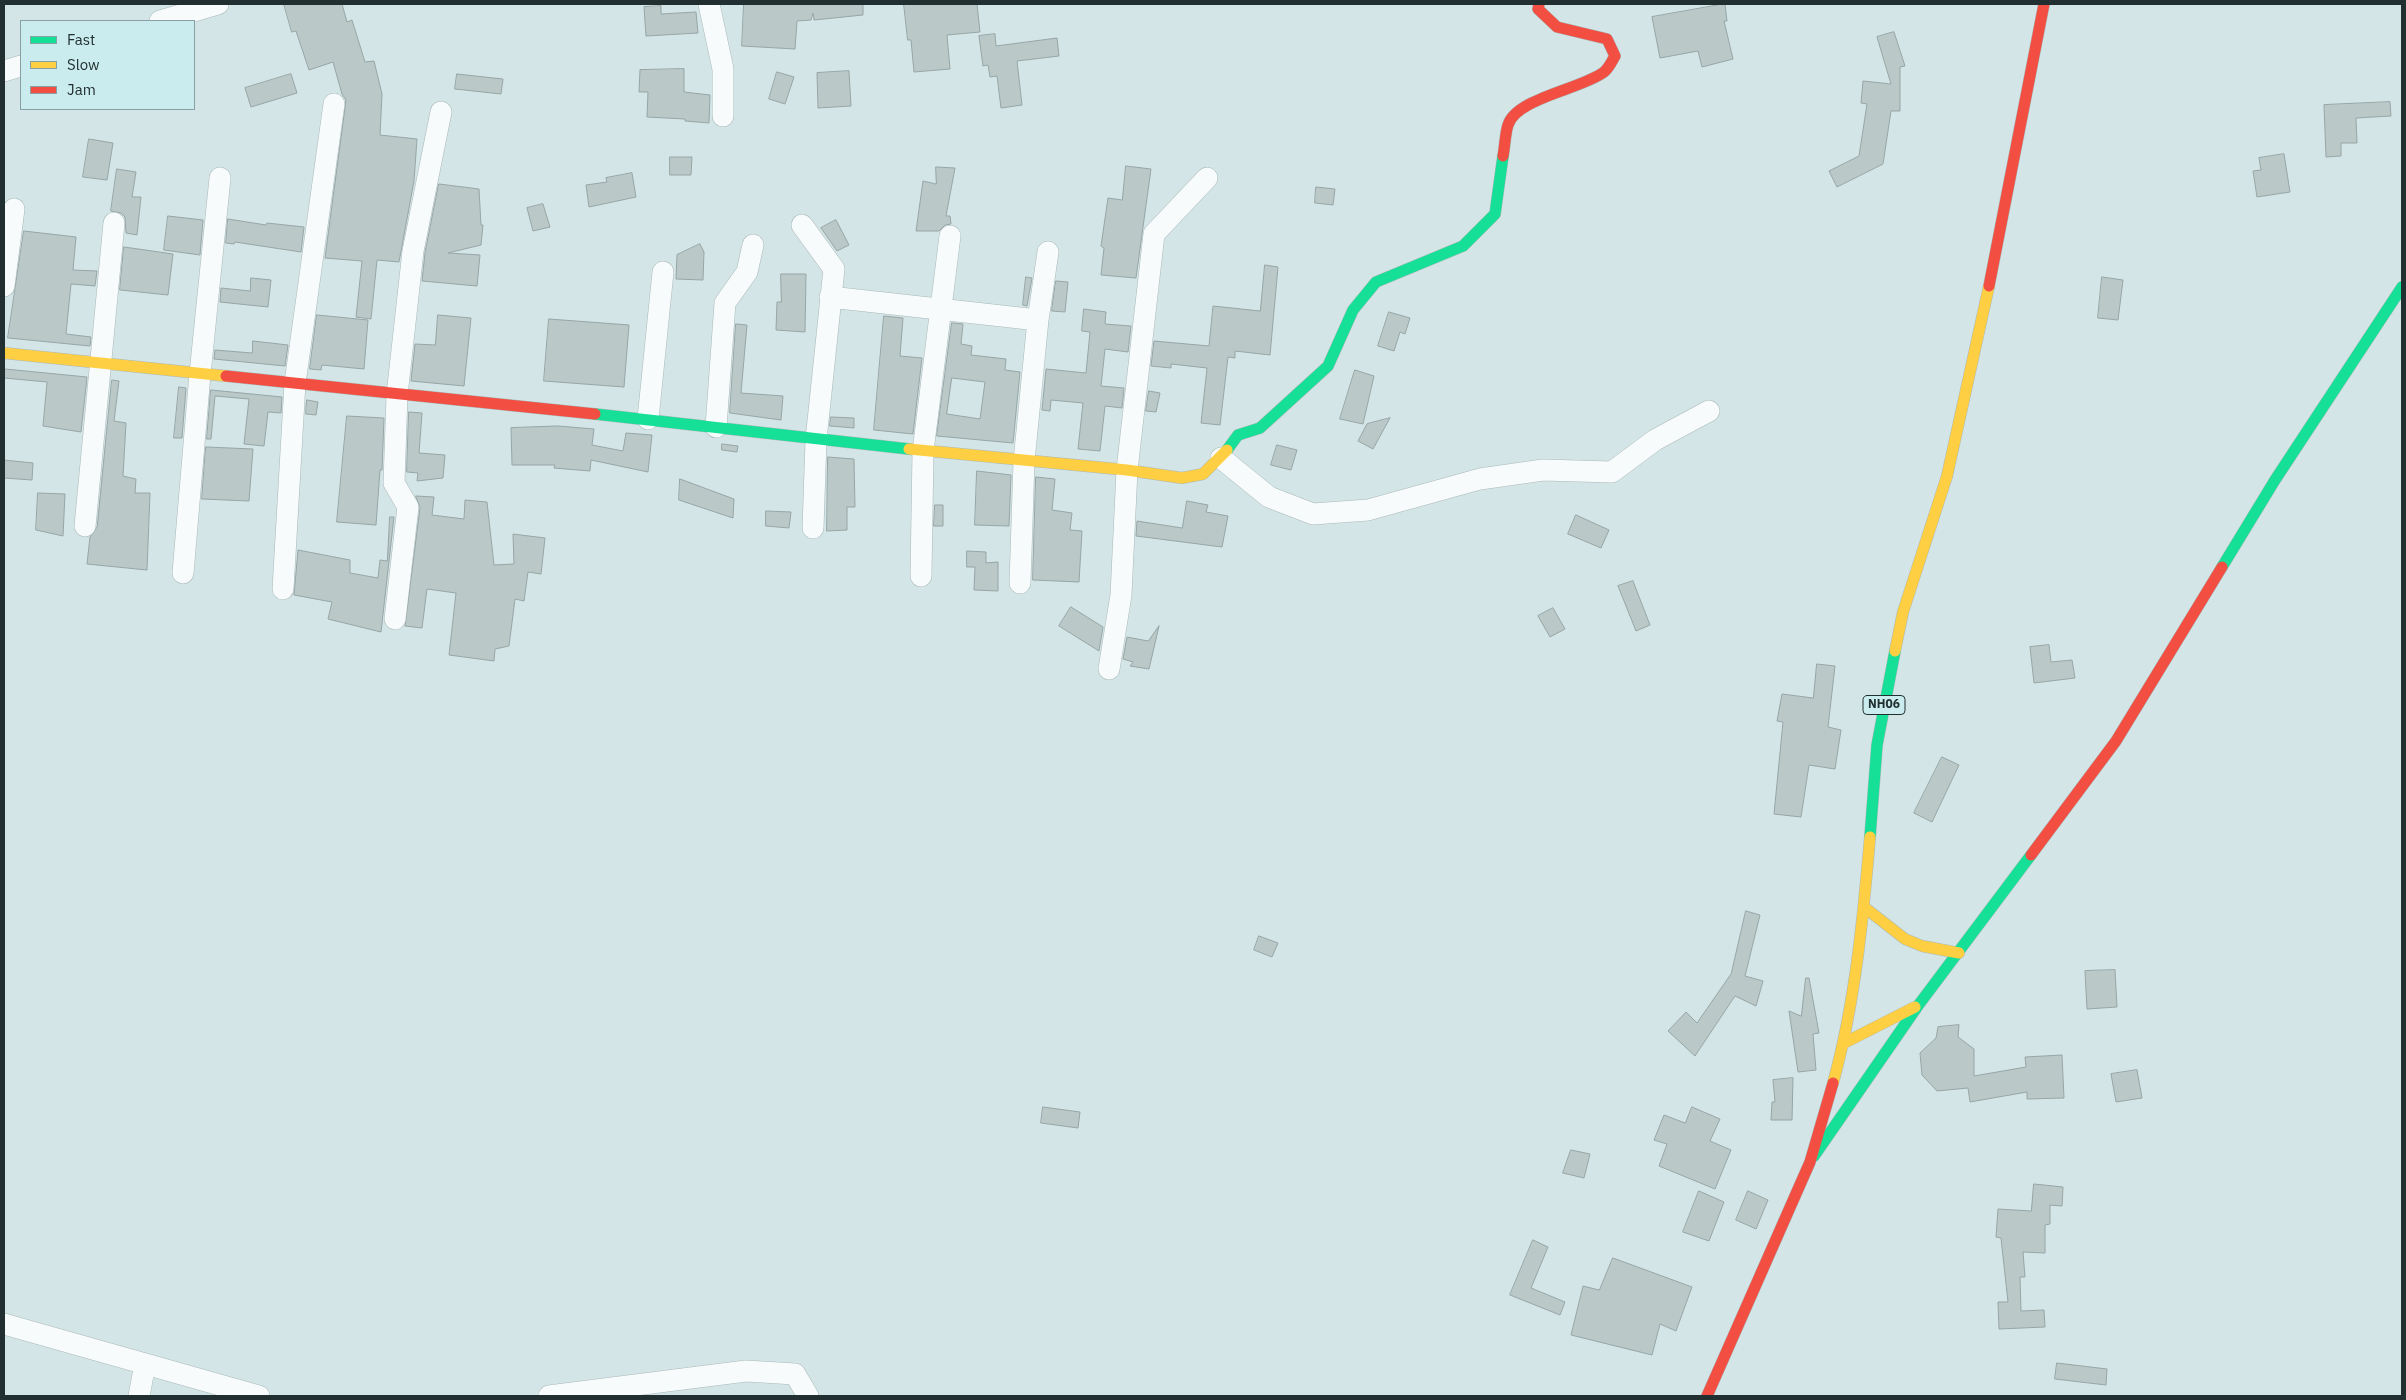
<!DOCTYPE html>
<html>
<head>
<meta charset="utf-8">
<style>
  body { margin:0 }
  #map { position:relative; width:2406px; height:1400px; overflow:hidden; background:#d3e5e6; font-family:"IBM Plex Sans",sans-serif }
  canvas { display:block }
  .frame { position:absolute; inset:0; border:5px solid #222f30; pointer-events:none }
  .legend { position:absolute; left:20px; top:20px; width:175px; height:90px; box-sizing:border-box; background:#cbecee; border:1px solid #87a0a2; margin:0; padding:6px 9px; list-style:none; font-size:15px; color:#222f30 }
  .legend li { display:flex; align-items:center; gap:10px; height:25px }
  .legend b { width:25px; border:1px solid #87a0a2 }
</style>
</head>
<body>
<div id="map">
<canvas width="2406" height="1400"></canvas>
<div class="frame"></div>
<ul class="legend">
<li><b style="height:6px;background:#16e098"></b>Fast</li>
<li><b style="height:6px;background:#ffcf43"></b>Slow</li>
<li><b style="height:6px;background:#f24e42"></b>Jam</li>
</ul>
</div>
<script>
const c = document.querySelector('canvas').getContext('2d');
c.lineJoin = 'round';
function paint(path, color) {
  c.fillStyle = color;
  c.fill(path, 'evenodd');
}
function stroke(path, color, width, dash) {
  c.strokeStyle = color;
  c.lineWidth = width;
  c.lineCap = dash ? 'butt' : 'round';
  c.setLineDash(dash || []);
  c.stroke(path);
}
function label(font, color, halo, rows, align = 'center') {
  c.font = font + ' "IBM Plex Sans",sans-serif';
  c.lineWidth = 5;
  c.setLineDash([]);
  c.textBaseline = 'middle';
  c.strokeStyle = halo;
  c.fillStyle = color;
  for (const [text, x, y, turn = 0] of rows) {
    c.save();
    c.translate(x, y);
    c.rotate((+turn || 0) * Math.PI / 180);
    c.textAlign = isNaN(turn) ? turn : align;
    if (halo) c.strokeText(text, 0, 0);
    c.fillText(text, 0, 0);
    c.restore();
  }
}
const building = new Path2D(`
  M 284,4 L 342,4 L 347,22 L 352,20 L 365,62 L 374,61 L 382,94 L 380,135 L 417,139 L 414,181 L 399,262 L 377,260 L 371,319 L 356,317 L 362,261 L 325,258 L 346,100 L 342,94 L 333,62 L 309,70 L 296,31 L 292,32 Z
  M 744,4 L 863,4 L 863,15 L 814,20 L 813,13 L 811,20 L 797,21 L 795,49 L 742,46 Z
  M 904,4 L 977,4 L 980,32 L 947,35 L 950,69 L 914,72 L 911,40 L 908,40 Z
  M 1725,4 L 1727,21 L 1724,21 L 1733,59 L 1702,67 L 1698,51 L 1660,58 L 1652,17 Z
  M 661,6 L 661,14 L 696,12 L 698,33 L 646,36 L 644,7 Z
  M 1894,32 L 1905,66 L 1900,67 L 1900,111 L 1891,111 L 1883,164 L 1837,187 L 1829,171 L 1859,156 L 1867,104 L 1861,103 L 1863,81 L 1891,84 L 1877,37 Z
  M 995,34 L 996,46 L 1057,38 L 1059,56 L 1017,61 L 1022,105 L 1001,108 L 997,76 L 990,77 L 988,65 L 983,66 L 979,36 Z
  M 684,69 L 684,92 L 710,95 L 709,123 L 685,121 L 685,119 L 647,117 L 648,92 L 639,92 L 640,70 Z
  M 849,71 L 851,106 L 818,108 L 817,73 Z
  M 777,72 L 794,77 L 785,104 L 769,99 Z
  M 291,74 L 297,93 L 251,107 L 245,88 Z
  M 457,74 L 503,79 L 501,94 L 455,89 Z
  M 2390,102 L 2391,116 L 2356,118 L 2357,143 L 2341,143 L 2341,156 L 2326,157 L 2324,105 Z
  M 89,139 L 113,143 L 107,180 L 83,177 Z
  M 2284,154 L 2290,192 L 2257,197 L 2253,171 L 2261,170 L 2259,158 Z
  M 670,157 L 692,157 L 691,175 L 670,175 Z
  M 1126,166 L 1151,169 L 1136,278 L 1101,275 L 1104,248 L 1101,246 L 1108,198 L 1122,200 Z
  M 936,167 L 955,168 L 946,216 L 950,216 L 951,224 L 945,225 L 939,231 L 916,231 L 923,181 L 936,184 Z
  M 117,169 L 136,172 L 132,197 L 141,197 L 137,235 L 126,233 L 125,217 L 121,213 L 111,211 Z
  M 632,173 L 636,197 L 589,207 L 586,185 L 607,182 L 606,178 Z
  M 439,184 L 479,189 L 481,225 L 483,225 L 481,245 L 448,253 L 480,255 L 477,286 L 422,281 L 425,253 Z
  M 1316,187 L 1335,189 L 1333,205 L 1315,203 Z
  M 543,204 L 550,227 L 533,231 L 527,208 Z
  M 168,216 L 203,220 L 200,255 L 164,250 Z
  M 228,219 L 266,225 L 267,223 L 304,227 L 301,252 L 235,242 L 234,244 L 226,243 Z
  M 836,220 L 849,245 L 837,251 L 821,228 Z
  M 24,231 L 76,237 L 73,270 L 97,271 L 95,286 L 71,284 L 66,334 L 91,337 L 90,346 L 8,338 Z
  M 700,244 L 704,252 L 703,280 L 676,279 L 677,255 Z
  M 124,247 L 173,254 L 168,295 L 120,290 Z
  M 1265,265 L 1278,267 L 1270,355 L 1235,351 L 1235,358 L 1228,357 L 1220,425 L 1201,423 L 1207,368 L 1171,364 L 1171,368 L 1151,366 L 1154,341 L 1209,346 L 1213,306 L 1260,311 Z
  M 781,274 L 806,274 L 805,332 L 776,330 L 777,302 L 781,302 Z
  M 1026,277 L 1032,278 L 1027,306 L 1023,305 Z
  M 2102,277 L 2123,280 L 2118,320 L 2098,318 Z
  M 251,278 L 271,280 L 268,307 L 220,302 L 221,288 L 250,291 Z
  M 1056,281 L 1068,282 L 1065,312 L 1052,311 Z
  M 1084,309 L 1106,312 L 1105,324 L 1131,326 L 1128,352 L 1105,349 L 1101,386 L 1124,388 L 1122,408 L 1105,406 L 1100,451 L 1078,449 L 1083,403 L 1051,400 L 1050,411 L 1042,410 L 1046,369 L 1086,373 L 1090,332 L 1082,331 Z
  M 1389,312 L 1410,318 L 1405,334 L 1400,332 L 1394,351 L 1378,346 Z
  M 317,315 L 368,320 L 364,369 L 322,365 L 321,370 L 310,369 Z
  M 438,315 L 471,318 L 464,386 L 411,381 L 415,344 L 435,345 Z
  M 884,316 L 903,318 L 900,356 L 922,358 L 913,434 L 874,430 Z
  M 549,319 L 629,325 L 624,387 L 544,381 Z
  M 952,323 L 963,324 L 961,344 L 972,346 L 971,355 L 1006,359 L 1005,370 L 1020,372 L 1013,443 L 937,436 ZM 952,378 L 985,382 L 980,419 L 947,414 Z
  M 736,324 L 747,325 L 741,393 L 783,396 L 781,420 L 730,413 Z
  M 253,341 L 288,345 L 285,366 L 214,359 L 215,350 L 252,353 Z
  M 5,369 L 87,377 L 81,432 L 43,426 L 47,382 L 4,378 Z
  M 1355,370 L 1374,376 L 1363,424 L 1340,419 Z
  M 112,380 L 119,381 L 114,421 L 126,423 L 123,476 L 136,479 L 135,493 L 150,493 L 147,570 L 87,564 L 90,537 L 97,527 Z
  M 179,387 L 186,388 L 182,438 L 174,438 Z
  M 211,390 L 282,397 L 281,413 L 268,412 L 264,446 L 244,444 L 249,399 L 215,396 L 211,439 L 207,439 Z
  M 1149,391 L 1160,393 L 1156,412 L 1146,411 Z
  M 307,400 L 318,402 L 316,415 L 306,414 Z
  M 409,412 L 422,413 L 419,453 L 445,455 L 443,478 L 417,481 L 418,473 L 407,472 Z
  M 347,416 L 384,418 L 382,470 L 380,470 L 376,525 L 337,522 Z
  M 831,417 L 854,418 L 854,428 L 830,426 Z
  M 1390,418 L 1373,449 L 1358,441 L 1367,424 Z
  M 558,426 L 594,429 L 592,445 L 623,451 L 626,433 L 652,435 L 648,472 L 591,460 L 590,471 L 554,468 L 555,465 L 512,465 L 511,428 Z
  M 722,444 L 738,446 L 737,452 L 722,450 Z
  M 1277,445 L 1297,450 L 1291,470 L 1271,465 Z
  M 206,447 L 253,449 L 249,501 L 202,499 Z
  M 828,457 L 854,459 L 855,507 L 847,507 L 847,530 L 827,531 Z
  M 4,460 L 33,463 L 32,480 L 4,478 Z
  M 977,471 L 1011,475 L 1009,526 L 975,525 Z
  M 1036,477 L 1055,479 L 1052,510 L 1072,513 L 1070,530 L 1082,531 L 1079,582 L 1033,580 Z
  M 680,479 L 734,499 L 733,518 L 679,500 Z
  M 38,493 L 65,494 L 63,536 L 36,530 Z
  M 416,496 L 434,497 L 432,515 L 464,519 L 465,500 L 487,502 L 494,565 L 514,564 L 513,534 L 545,538 L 541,574 L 528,572 L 524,601 L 515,599 L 509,646 L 495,649 L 494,661 L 449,655 L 456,593 L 427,589 L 422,628 L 405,626 L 420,508 Z
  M 1187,501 L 1208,505 L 1206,512 L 1228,516 L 1222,547 L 1136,536 L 1137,521 L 1182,528 Z
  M 935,505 L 943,505 L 943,526 L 934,526 Z
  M 766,511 L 791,512 L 789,528 L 766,526 Z
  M 1576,515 L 1609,530 L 1601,548 L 1568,534 Z
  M 390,517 L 394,517 L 381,632 L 328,619 L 332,602 L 294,595 L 298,550 L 350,560 L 350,573 L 378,578 L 380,560 L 387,561 Z
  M 967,551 L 986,552 L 986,563 L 998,562 L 998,591 L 974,590 L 975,567 L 967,567 Z
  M 1633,581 L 1650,625 L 1636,631 L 1618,586 Z
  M 1071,607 L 1103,627 L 1099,651 L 1059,626 Z
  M 1553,608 L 1565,629 L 1550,637 L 1538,616 Z
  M 1159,626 L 1149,669 L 1130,666 L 1133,662 L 1123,659 L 1127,637 L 1148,641 Z
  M 2049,645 L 2051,662 L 2072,660 L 2075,678 L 2034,683 L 2030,647 Z
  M 1817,664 L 1835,666 L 1828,727 L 1841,730 L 1835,769 L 1809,765 L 1801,817 L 1774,814 L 1783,722 L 1777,721 L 1782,694 L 1813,698 Z
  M 1942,757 L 1959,765 L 1932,822 L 1914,813 Z
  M 1746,911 L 1760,915 L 1745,976 L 1763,981 L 1756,1006 L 1735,996 L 1695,1056 L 1668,1031 L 1686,1012 L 1697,1023 L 1731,974 Z
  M 1259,936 L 1278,943 L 1272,957 L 1254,950 Z
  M 2115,970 L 2117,1007 L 2087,1009 L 2085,971 Z
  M 1806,978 L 1809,978 L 1819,1033 L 1813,1034 L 1816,1070 L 1798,1072 L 1789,1011 L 1801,1016 Z
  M 1959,1025 L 1958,1037 L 1974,1049 L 1974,1076 L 2026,1067 L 2025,1057 L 2062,1055 L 2064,1098 L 2027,1099 L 2027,1092 L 1970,1102 L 1968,1088 L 1937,1091 L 1922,1075 L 1920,1053 L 1936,1038 L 1938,1027 Z
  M 2137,1070 L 2142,1098 L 2116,1102 L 2111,1074 Z
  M 1793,1078 L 1792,1120 L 1771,1120 L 1772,1102 L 1775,1102 L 1773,1080 Z
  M 1043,1107 L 1080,1112 L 1078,1128 L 1041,1123 Z
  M 1692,1107 L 1720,1119 L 1710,1141 L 1731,1150 L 1715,1189 L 1659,1166 L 1667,1144 L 1654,1140 L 1664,1115 L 1685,1123 Z
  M 1571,1150 L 1590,1154 L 1584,1178 L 1563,1173 Z
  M 2034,1184 L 2063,1187 L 2062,1206 L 2050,1205 L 2050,1224 L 2045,1225 L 2045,1253 L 2023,1252 L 2025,1277 L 2020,1277 L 2021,1311 L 2044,1310 L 2045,1327 L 1999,1329 L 1998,1302 L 2008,1302 L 2001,1238 L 1996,1237 L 1998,1209 L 2031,1211 Z
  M 1699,1191 L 1724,1202 L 1709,1241 L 1683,1232 Z
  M 1748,1191 L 1768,1200 L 1756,1229 L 1736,1220 Z
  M 1533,1240 L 1548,1247 L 1531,1288 L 1565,1302 L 1560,1315 L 1510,1295 Z
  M 1613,1258 L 1692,1287 L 1676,1331 L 1660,1324 L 1652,1355 L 1571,1335 L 1583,1286 L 1599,1290 Z
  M 2057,1363 L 2107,1369 L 2106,1385 L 2055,1379 Z`);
paint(building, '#bac8c8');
stroke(building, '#97a5a6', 1);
const street = new Path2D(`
  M 709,4 L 723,69 L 723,116
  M 160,21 L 218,4
  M 4,71 L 21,66
  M 802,225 L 834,269 L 816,440 L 813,528
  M 4,286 L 14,209
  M 830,297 L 1038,320
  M 648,419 L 663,272
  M 716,427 L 725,303 L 747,272 L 753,245
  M 1221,458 L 1269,497 L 1313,514 L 1368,510 L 1480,479 L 1543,470 L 1612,472 L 1655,440 L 1709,411
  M 85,526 L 114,223
  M 183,573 L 200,374 L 220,178
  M 921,576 L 923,451 L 950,236
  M 1020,583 L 1024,461 L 1038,320 L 1048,252
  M 283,589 L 295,383 L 334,104
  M 395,619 L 408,507 L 394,483 L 397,395 L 413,251 L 441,112
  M 1109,669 L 1121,595 L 1127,470 L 1154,234 L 1207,178
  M 4,1324 L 259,1396
  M 139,1396 L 145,1364
  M 549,1396 L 746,1371 L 795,1374 L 808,1396`);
const fast = new Path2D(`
  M 595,414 L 909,449
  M 1227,450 L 1238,435 L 1260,428 L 1328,366 L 1353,310 L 1376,282 L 1463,246 L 1495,214 L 1503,156
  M 2222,567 L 2275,480 L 2402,287
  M 1870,837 L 1877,745 L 1895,651
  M 1814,1156 L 1917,1007 L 2031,855`);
const slow = new Path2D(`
  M 4,353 L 226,376
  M 909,449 L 1127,470 L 1182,478 L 1203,474 L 1227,450
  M 1895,651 L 1903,612 L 1947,476 L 1989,286
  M 1864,907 L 1905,939 L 1922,946 L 1959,953
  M 1844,1043 L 1915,1007
  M 1833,1083 C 1855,1004 1863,919 1870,837`);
const jam = new Path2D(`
  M 1503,156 C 1505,146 1505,134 1508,125 C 1516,98 1582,89 1604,72 C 1609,68 1612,61 1615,56 L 1607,39 L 1557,27 L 1538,9 L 1539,4
  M 1989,286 L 2044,4
  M 226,376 L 595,414
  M 2031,855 L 2116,741 L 2222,567
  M 1707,1396 L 1810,1162 L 1833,1083`);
stroke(street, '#aab8b9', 22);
stroke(fast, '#aab8b9', 12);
stroke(slow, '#aab8b9', 12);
stroke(jam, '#aab8b9', 12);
stroke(street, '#f8fbfb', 21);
stroke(fast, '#16e098', 11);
stroke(slow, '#ffcf43', 11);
stroke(jam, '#f24e42', 11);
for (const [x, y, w] of [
  [1884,705,42]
]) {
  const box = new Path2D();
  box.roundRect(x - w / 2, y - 9.5, w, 19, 4);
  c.fillStyle = '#cbecee';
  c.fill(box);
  stroke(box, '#222f30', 1);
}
label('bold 12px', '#222f30', null, [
  ["NH06",1884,705]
]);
</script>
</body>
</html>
